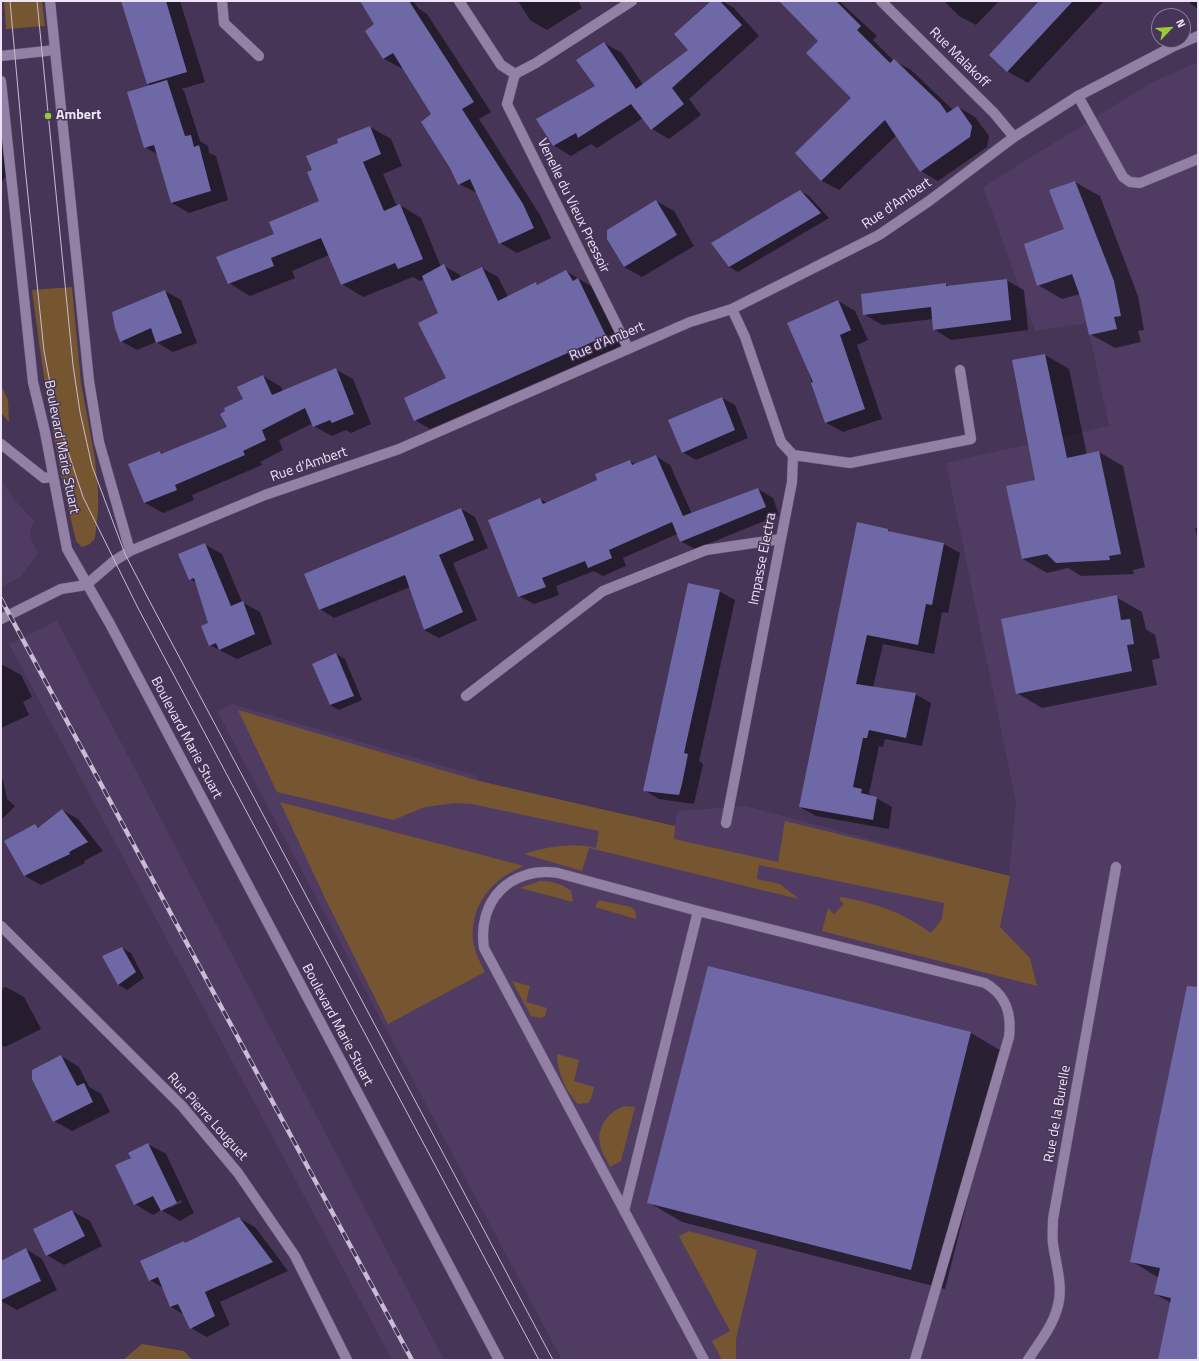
<!DOCTYPE html>
<html>
<head>
<meta charset="utf-8">
<style>
  body { margin:0 }
  #map { position:relative; width:1199px; height:1361px; overflow:hidden; background:#463556; font-family:"Titillium Web",sans-serif }
  canvas { display:block }
  .frame { position:absolute; inset:0; border:2px solid #ede4f8; pointer-events:none }
  .north { position:absolute; left:1151px; top:8px; width:40px; height:40px; box-sizing:border-box; background:#463556; border:1px solid #897b97; border-radius:50%; rotate:65deg; font-size:11px; font-weight:700; line-height:16px; text-align:center; color:#ede4f8 }
  .north::after { content:''; display:block; margin:auto; width:14px; height:18px; background:#99cb36; clip-path:polygon(50% 0,100% 100%,50% 72%,0 100%) }
</style>
</head>
<body>
<div id="map">
<canvas width="1199" height="1361"></canvas>
<div class="frame"></div>
<div class="north">N</div>
</div>
<script>
const c = document.querySelector('canvas').getContext('2d');
c.lineJoin = 'round';
function paint(path, color) {
  c.fillStyle = color;
  c.fill(path, 'evenodd');
}
function stroke(path, color, width, dash) {
  c.strokeStyle = color;
  c.lineWidth = width;
  c.lineCap = dash ? 'butt' : 'round';
  c.setLineDash(dash || []);
  c.stroke(path);
}
function label(font, color, halo, rows, align = 'center') {
  c.font = font + ' "Titillium Web",sans-serif';
  c.lineWidth = 3;
  c.setLineDash([]);
  c.textBaseline = 'middle';
  c.strokeStyle = halo;
  c.fillStyle = color;
  for (const [text, x, y, turn = 0] of rows) {
    c.save();
    c.translate(x, y);
    c.rotate((+turn || 0) * Math.PI / 180);
    c.textAlign = isNaN(turn) ? turn : align;
    if (halo) c.strokeText(text, 0, 0);
    c.fillText(text, 0, 0);
    c.restore();
  }
}
paint(new Path2D(`
  M 1198,62 L 1198,1360 L 562,1360 L 217,711 L 232,704 L 477,776 L 480,781 L 675,826 L 678,811 L 745,806 L 1009,876 L 1016,802 L 946,463 L 1109,426 L 1087,323 L 1035,331 L 983,187 L 1154,81 Z
  M 1,478 L 14,499 L 34,521 L 30,529 L 31,539 L 38,553 L 20,577 L 1,587 Z
  M 57,621 L 125,750 L 444,1360 L 392,1360 L 9,644 Z`), '#503c63');
paint(new Path2D(`
  M 4,1 L 42,1 L 45,26 L 6,29 Z
  M 72,287 L 81,383 L 95,459 L 98,490 L 98,512 L 95,538 L 90,544 L 82,547 L 76,541 C 55,457 43,376 32,290 Z
  M 1,385 L 8,400 L 9,422 L 1,413 Z
  M 238,710 L 479,781 L 675,826 L 674,839 L 778,862 L 785,821 L 1010,876 L 1000,927 L 1030,958 L 1037,986 L 822,931 L 828,908 L 834,914 L 844,904 L 839,899 L 841,897 C 878,904 900,911 931,933 L 942,919 L 944,903 L 759,865 L 757,879 L 780,884 L 799,899 L 589,848 L 582,871 L 524,854 C 548,847 570,842 596,848 L 599,831 L 472,804 L 456,803 L 425,807 L 393,820 L 277,792 Z
  M 280,802 L 524,866 C 493,878 470,904 473,940 C 474,951 480,962 485,972 L 388,1024 L 325,898 Z
  M 540,881 C 552,881 562,884 571,891 L 573,902 L 520,888 Z
  M 599,900 L 631,907 C 635,910 637,913 636,919 L 595,907 Z
  M 512,981 L 530,986 L 526,1002 L 547,1008 L 545,1016 L 541,1018 L 531,1016 Z
  M 557,1054 L 579,1060 L 574,1081 L 594,1087 L 591,1099 L 588,1103 L 578,1104 C 566,1092 557,1071 557,1054 Z
  M 625,1106 L 635,1107 L 621,1161 L 610,1167 C 607,1160 601,1152 600,1144 C 596,1127 610,1110 625,1106 Z
  M 689,1231 L 757,1250 L 736,1339 L 736,1360 L 722,1360 L 712,1341 L 730,1331 L 679,1236 Z
  M 142,1344 L 184,1351 L 192,1360 L 123,1360 Z`), '#765531');
paint(new Path2D(`
  M 122,1 L 180,1 L 205,82 L 181,89 L 184,91 L 200,141 L 208,146 L 209,153 L 216,156 L 228,200 L 189,213 L 172,203 L 158,155 L 145,147 L 152,86 L 148,84 Z
  M 366,1 L 413,1 L 419,9 L 427,14 L 491,112 L 479,119 L 540,215 L 551,238 L 517,253 L 500,243 L 477,193 L 459,184 L 433,115 L 403,67 L 401,68 L 384,59 L 366,31 L 375,25 Z
  M 518,1 L 566,1 L 567,2 L 578,1 L 582,8 L 547,30 L 530,20 Z
  M 713,1 L 722,1 L 734,8 L 759,36 L 689,99 L 701,115 L 669,139 L 652,129 L 643,118 L 597,148 L 591,144 L 571,156 L 553,145 L 597,87 L 604,43 L 622,53 L 643,85 L 690,50 Z
  M 781,1 L 839,1 L 877,36 L 873,40 L 894,61 L 911,70 L 953,110 L 958,107 L 975,117 L 989,136 L 987,147 L 938,181 L 921,171 L 897,135 L 839,190 L 822,181 L 796,153 L 852,98 L 819,41 Z
  M 944,1 L 999,1 L 976,25 L 959,16 Z
  M 1040,1 L 1104,1 L 1028,83 L 1007,71 Z
  M 1188,1 L 1198,1 L 1198,9 L 1195,7 Z
  M 370,127 L 391,139 L 402,166 L 383,174 L 397,207 L 400,205 L 421,218 L 441,267 L 444,266 L 460,275 L 461,278 L 482,268 L 498,277 L 508,297 L 536,283 L 539,285 L 566,271 L 594,288 L 621,346 L 430,429 L 415,420 L 447,379 L 440,314 L 424,279 L 420,281 L 413,277 L 363,297 L 342,284 L 329,255 L 292,271 L 295,278 L 250,296 L 229,283 L 275,235 L 320,202 L 313,170 L 340,144 Z
  M 1,129 L 7,135 L 10,171 L 1,183 Z
  M 1075,182 L 1100,196 L 1138,296 L 1144,330 L 1138,331 L 1141,342 L 1115,348 L 1090,334 L 1080,294 L 1062,299 L 1038,285 L 1065,229 Z
  M 800,191 L 809,196 L 829,218 L 738,272 L 729,267 Z
  M 656,201 L 674,211 L 694,246 L 642,277 L 624,267 Z
  M 1006,280 L 1024,290 L 1028,330 L 951,340 L 934,329 L 933,319 L 882,325 L 864,314 L 945,284 L 949,286 Z
  M 165,291 L 181,300 L 197,343 L 173,352 L 156,342 L 137,350 L 121,341 Z
  M 838,301 L 855,311 L 868,340 L 857,345 L 882,419 L 843,432 L 825,422 L 805,361 Z
  M 1045,355 L 1069,369 L 1087,455 L 1099,452 L 1123,466 L 1145,567 L 1133,570 L 1134,574 L 1081,576 L 1068,568 L 1047,573 L 1023,559 L 1036,481 Z
  M 335,369 L 353,379 L 371,424 L 351,433 L 346,430 L 332,436 L 314,426 L 313,423 L 279,440 L 283,450 L 260,462 L 262,465 L 192,495 L 194,500 L 163,513 L 145,503 L 129,465 L 160,452 L 163,454 L 228,427 L 244,400 L 263,376 L 280,386 L 283,391 Z
  M 722,398 L 735,405 L 748,438 L 696,460 L 682,452 Z
  M 656,456 L 670,465 L 692,514 L 758,489 L 773,498 L 779,515 L 695,549 L 680,541 L 677,534 L 623,558 L 626,566 L 603,576 L 594,571 L 556,586 L 559,595 L 534,604 L 519,596 L 540,499 L 547,503 L 598,480 L 630,461 L 636,465 Z
  M 461,509 L 475,517 L 488,548 L 453,563 L 477,620 L 439,638 L 424,630 L 410,587 L 334,618 L 320,609 Z
  M 1195,528 L 1198,528 L 1198,541 Z
  M 888,530 L 893,533 L 944,544 L 960,553 L 948,613 L 942,612 L 934,654 L 883,644 L 873,687 L 915,694 L 931,703 L 922,746 L 885,739 L 883,747 L 879,746 L 869,794 L 892,807 L 889,829 L 816,816 L 800,807 Z
  M 204,544 L 222,554 L 242,602 L 260,612 L 272,644 L 237,659 L 210,645 L 209,624 L 196,583 L 190,579 Z
  M 719,591 L 735,600 L 699,761 L 703,764 L 694,804 L 659,799 L 644,790 Z
  M 1116,597 L 1142,612 L 1146,629 L 1155,635 L 1160,658 L 1152,660 L 1157,685 L 1042,708 L 1017,693 Z
  M 336,654 L 345,659 L 362,700 L 339,710 L 330,705 Z
  M 3,665 L 21,675 L 32,697 L 23,702 L 29,715 L 1,728 L 1,666 Z
  M 1,777 L 3,780 L 7,799 L 15,806 L 1,820 Z
  M 62,810 L 78,819 L 103,851 L 84,861 L 85,863 L 41,885 L 25,876 L 6,842 L 35,825 L 40,828 Z
  M 122,948 L 131,953 L 144,978 L 127,990 L 119,985 L 104,957 Z
  M 6,987 L 24,997 L 41,1029 L 5,1047 L 1,1045 L 1,989 Z
  M 1198,1012 L 1198,1360 L 1159,1360 L 1171,1303 L 1155,1294 L 1159,1278 L 1131,1261 Z
  M 971,1033 L 1005,1053 L 945,1289 L 682,1222 L 648,1202 Z
  M 61,1056 L 79,1067 L 89,1087 L 101,1094 L 110,1112 L 72,1131 L 54,1121 Z
  M 148,1144 L 166,1154 L 194,1213 L 180,1221 L 161,1210 L 153,1215 L 135,1204 L 132,1158 ZM 181,1200 L 182,1202 L 170,1208 L 169,1206 Z
  M 72,1211 L 90,1221 L 102,1246 L 64,1265 L 47,1255 Z
  M 239,1218 L 255,1227 L 288,1271 L 220,1302 L 230,1325 L 207,1337 L 191,1328 L 183,1314 L 171,1307 L 163,1288 L 150,1280 L 184,1242 L 186,1244 Z
  M 26,1249 L 42,1259 L 57,1290 L 17,1310 L 1,1301 L 1,1262 Z`), '#0007');
paint(new Path2D(`
  M 121,1 L 166,1 L 187,72 L 147,84 Z
  M 360,1 L 409,1 L 474,102 L 462,109 L 523,204 L 534,228 L 499,244 L 470,179 L 458,185 L 450,168 L 421,122 L 431,114 L 393,53 L 383,59 L 365,31 L 374,24 Z
  M 711,1 L 720,1 L 742,25 L 672,88 L 684,104 L 651,130 L 631,104 L 578,138 L 576,133 L 553,146 L 536,119 L 595,86 L 576,60 L 604,42 L 636,89 L 688,50 L 674,34 Z
  M 779,1 L 836,1 L 861,26 L 857,30 L 890,63 L 894,59 L 940,103 L 947,113 L 958,106 L 972,126 L 970,137 L 920,172 L 885,120 L 821,181 L 795,153 L 851,98 L 806,53 L 818,41 Z
  M 1039,1 L 1073,1 L 1007,72 L 989,55 Z
  M 167,80 L 185,136 L 191,135 L 194,147 L 199,145 L 211,191 L 171,203 L 154,145 L 144,148 L 127,92 Z
  M 370,126 L 381,154 L 363,162 L 384,211 L 400,204 L 423,259 L 398,269 L 395,263 L 341,285 L 321,238 L 271,258 L 274,266 L 228,284 L 216,257 L 274,234 L 269,222 L 319,201 L 307,172 L 312,170 L 306,156 L 338,143 L 337,139 Z
  M 1075,181 L 1114,281 L 1121,316 L 1114,317 L 1117,329 L 1089,335 L 1081,299 L 1072,274 L 1037,286 L 1024,244 L 1064,229 L 1049,190 Z
  M 800,190 L 821,213 L 729,267 L 711,243 Z
  M 656,200 L 677,235 L 624,267 L 607,239 L 607,230 Z
  M 444,264 L 452,281 L 482,267 L 498,301 L 536,282 L 537,285 L 566,270 L 573,281 L 578,278 L 606,336 L 414,421 L 404,398 L 446,378 L 418,323 L 438,313 L 422,276 Z
  M 1007,279 L 1011,320 L 933,330 L 931,307 L 863,315 L 861,294 L 946,283 L 946,286 Z
  M 165,290 L 182,333 L 156,343 L 151,328 L 120,342 L 115,328 L 112,312 Z
  M 838,300 L 851,330 L 840,335 L 865,409 L 825,423 L 811,383 L 813,382 L 787,323 Z
  M 1045,354 L 1067,458 L 1099,451 L 1121,554 L 1109,556 L 1110,560 L 1056,563 L 1047,554 L 1022,559 L 1006,486 L 1035,480 L 1012,360 Z
  M 336,368 L 354,414 L 332,423 L 330,420 L 313,427 L 305,408 L 262,430 L 266,440 L 243,451 L 245,455 L 175,485 L 177,490 L 144,503 L 128,464 L 160,451 L 161,454 L 227,427 L 220,414 L 225,411 L 224,408 L 243,399 L 237,387 L 263,375 L 272,395 Z
  M 722,397 L 735,430 L 682,453 L 668,420 Z
  M 656,455 L 683,516 L 758,488 L 766,507 L 680,542 L 672,522 L 609,550 L 612,558 L 588,568 L 585,561 L 542,578 L 546,587 L 518,597 L 488,520 L 540,498 L 543,504 L 597,480 L 595,474 L 630,460 L 632,465 Z
  M 461,508 L 474,540 L 439,555 L 463,612 L 424,630 L 405,575 L 319,610 L 304,574 Z
  M 857,522 L 888,529 L 888,531 L 944,543 L 932,605 L 926,604 L 918,645 L 867,635 L 856,684 L 916,693 L 906,738 L 869,730 L 867,738 L 863,738 L 853,787 L 862,789 L 861,793 L 877,797 L 873,820 L 799,807 Z
  M 205,543 L 231,606 L 243,601 L 255,634 L 219,650 L 216,643 L 209,646 L 201,626 L 208,623 L 194,578 L 189,580 L 178,554 Z
  M 688,583 L 720,590 L 684,753 L 688,754 L 682,784 L 679,795 L 643,791 Z
  M 1117,595 L 1121,620 L 1130,619 L 1134,644 L 1127,645 L 1132,671 L 1016,694 L 1001,619 Z
  M 336,653 L 354,696 L 330,705 L 312,664 Z
  M 62,809 L 88,842 L 69,852 L 70,854 L 24,876 L 4,841 L 35,824 L 38,828 Z
  M 122,947 L 136,972 L 118,985 L 102,956 Z
  M 708,966 L 971,1032 L 911,1270 L 647,1203 Z
  M 1187,986 L 1198,987 L 1198,1360 L 1158,1360 L 1171,1298 L 1154,1294 L 1160,1268 L 1130,1262 Z
  M 61,1055 L 77,1086 L 84,1083 L 93,1102 L 53,1122 L 32,1079 L 32,1070 Z
  M 148,1143 L 177,1203 L 161,1211 L 153,1196 L 134,1205 L 115,1165 L 131,1158 L 128,1153 Z
  M 72,1210 L 85,1236 L 46,1256 L 33,1229 Z
  M 239,1217 L 273,1262 L 205,1292 L 215,1316 L 190,1329 L 178,1304 L 170,1307 L 158,1277 L 149,1281 L 140,1261 L 184,1241 L 185,1243 Z
  M 26,1248 L 41,1281 L 1,1300 L 1,1261 Z`), '#6e68a7');
const service = new Path2D(`
  M 1,56 L 55,50
  M 515,74 L 507,104 L 628,348
  M 1078,96 L 1123,177 L 1130,182 L 1140,183 L 1198,159
  M 1,444 L 44,478 L 53,477
  M 624,1211 L 698,911
  M 704,1360 L 484,948 C 477,901 510,866 558,873 L 698,911 L 985,983 C 1006,995 1012,1013 1009,1037 L 915,1360`);
const minor = new Path2D(`
  M 222,1 L 224,23 L 259,56
  M 459,1 L 501,65 L 515,74 L 536,63 L 632,1
  M 881,1 L 994,113 L 1014,137
  M 793,455 L 850,463 L 971,439 L 960,370
  M 466,696 L 603,591 L 706,550 L 781,539
  M 726,823 L 792,482 L 793,455 L 781,442 L 745,337 L 732,309
  M 1028,1360 C 1038,1344 1052,1327 1057,1309 C 1064,1288 1056,1265 1053,1244 C 1052,1236 1053,1227 1053,1219 L 1116,867`);
const tertiary = new Path2D(`
  M 130,551 L 265,495 L 399,449 L 690,322 L 732,309 L 879,235 L 929,201 L 1014,137 L 1078,96 L 1172,47 L 1198,36
  M 1,619 L 61,589 L 86,585
  M 1,926 L 182,1106 L 238,1173 L 295,1256 L 347,1360`);
const secondary = new Path2D(`
  M 50,1 L 89,381 L 99,442 L 130,551 L 114,561 L 86,585
  M 1,81 L 33,382 L 45,432 L 67,549 L 110,624 L 499,1360`);
stroke(service, '#625470', 11);
stroke(minor, '#625470', 11);
stroke(tertiary, '#625470', 11);
stroke(secondary, '#625470', 11);
stroke(service, '#9280a5', 10);
stroke(minor, '#9280a5', 10);
stroke(tertiary, '#9280a5', 10);
stroke(secondary, '#9280a5', 10);
stroke(new Path2D(`
  M 10,1 L 25,167 L 44,351 L 56,415 L 83,497 L 138,608 L 539,1360
  M 37,1 L 73,365 L 80,412 L 92,466 L 125,554 L 150,602 L 553,1360`), '#c8bdd4', 1);
const rail = new Path2D(`
  M 1,599 L 412,1360`);
stroke(rail, '#c8bdd4', 4.5);
stroke(rail, '#463556', 3, [9]);
for (const [x, y, r, color] of [
  [48,116,4,"#99cb36"]
]) {
  const dot = new Path2D();
  dot.arc(x, y, r, 0, 2 * Math.PI);
  c.fillStyle = color;
  c.fill(dot);
  stroke(dot, '#463556', 1.5);
}
label('14px', '#ede4f8', '#463556', [
  ["Rue Malakoff",959,58,45],
  ["Rue d'Ambert",897,204,-34],
  ["Venelle du Vieux Pressoir",573,206,64],
  ["Rue d'Ambert",607,342,-23],
  ["Boulevard Marie Stuart",61,447,79],
  ["Rue d'Ambert",309,465,-19],
  ["Impasse Electra",763,559,-79],
  ["Boulevard Marie Stuart",186,738,62],
  ["Boulevard Marie Stuart",337,1025,62],
  ["Rue de la Burelle",1058,1114,-80],
  ["Rue Pierre Louguet",207,1117,48]
]);
label('bold 14px', '#ede4f8', '#463556', [
  ["Ambert",56,116]
], 'left');
</script>
</body>
</html>
